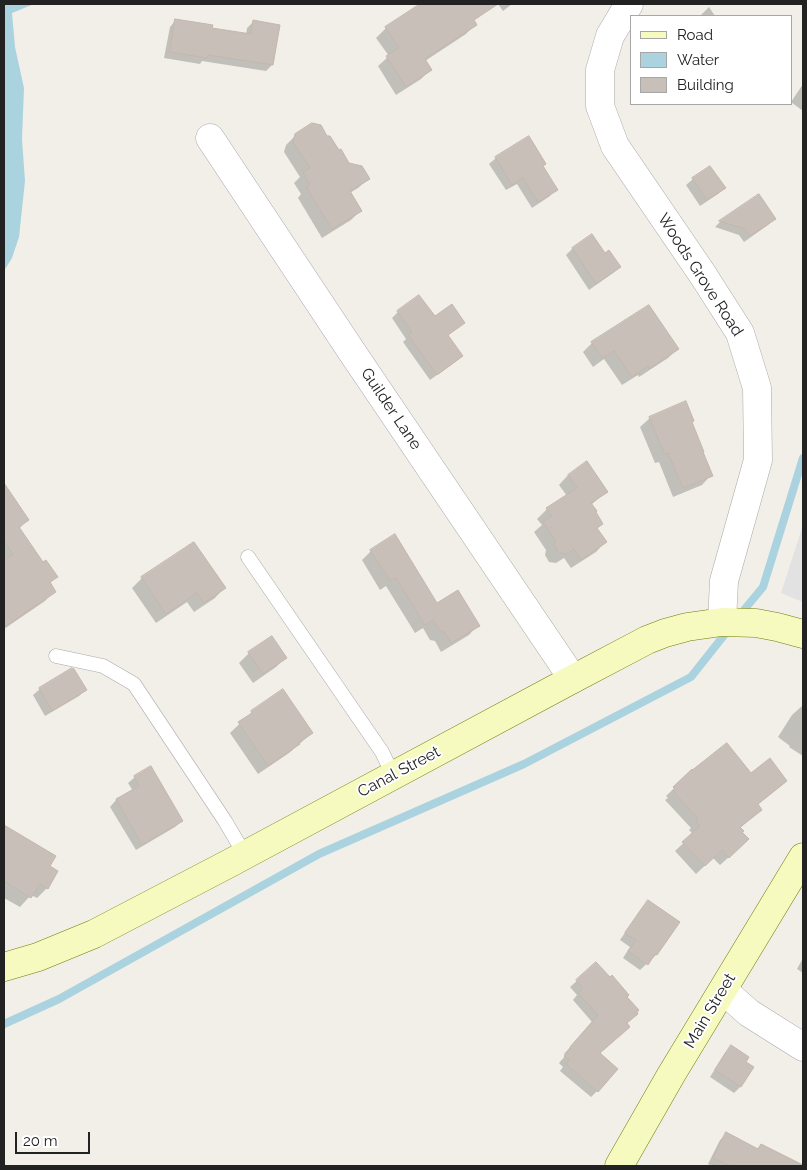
<!DOCTYPE html>
<html>
<head>
<meta charset="utf-8">
<style>
  body { margin:0 }
  #map { position:relative; width:807px; height:1170px; overflow:hidden; background:#f2efe9; font-family:Raleway,sans-serif }
  canvas { display:block }
  .frame { position:absolute; inset:0; border:5px solid #222; pointer-events:none }
  .legend { position:absolute; left:630px; top:15px; width:162px; height:90px; box-sizing:border-box; background:#fff; border:1px solid #a7a7a7; margin:0; padding:6px 9px; list-style:none; font-size:15px; color:#222 }
  .legend li { display:flex; align-items:center; gap:10px; height:25px }
  .legend b { width:25px; border:1px solid #a7a7a7 }
  .scale { position:absolute; left:15px; top:1132px; width:75px; height:22px; box-sizing:border-box; border:2px solid #222; border-top:0; padding-left:6px; font-size:15px; line-height:18px; white-space:nowrap; color:#222; -webkit-text-stroke:4px #fff; paint-order:stroke }
</style>
</head>
<body>
<div id="map">
<canvas width="807" height="1170"></canvas>
<div class="frame"></div>
<ul class="legend">
<li><b style="height:6px;background:#f7fabf"></b>Road</li>
<li><b style="height:14px;background:#aad3df"></b>Water</li>
<li><b style="height:14px;background:#c7bfb8"></b>Building</li>
</ul>
<div class="scale">20 m</div>
</div>
<script>
const c = document.querySelector('canvas').getContext('2d');
c.lineJoin = 'round';
function paint(path, color) {
  c.fillStyle = color;
  c.fill(path, 'evenodd');
}
function stroke(path, color, width, dash) {
  c.strokeStyle = color;
  c.lineWidth = width;
  c.lineCap = dash ? 'butt' : 'round';
  c.setLineDash(dash || []);
  c.stroke(path);
}
function label(font, color, halo, rows, align = 'center') {
  c.font = font + ' Raleway,sans-serif';
  c.lineWidth = 4;
  c.setLineDash([]);
  c.textBaseline = 'middle';
  c.strokeStyle = halo;
  c.fillStyle = color;
  for (const [text, x, y, turn = 0] of rows) {
    c.save();
    c.translate(x, y);
    c.rotate((+turn || 0) * Math.PI / 180);
    c.textAlign = isNaN(turn) ? turn : align;
    if (halo) c.strokeText(text, 0, 0);
    c.fillText(text, 0, 0);
    c.restore();
  }
}
paint(new Path2D(`
  M 803,525 L 803,602 L 781,593 Z`), '#e2e2e2');
paint(new Path2D(`
  M 4,4 L 34,4 L 12,13 L 15,47 L 24,88 L 22,139 L 25,181 L 19,237 L 12,258 L 4,271 Z`), '#aad3df');
paint(new Path2D(`
  M 435,4 L 462,4 L 475,24 L 466,34 L 425,61 L 430,70 L 421,79 L 396,95 L 378,66 L 389,56 L 376,38 L 386,28 L 420,5 L 424,12 Z
  M 498,4 L 512,4 L 503,11 Z
  M 709,7 L 715,16 L 700,16 Z
  M 176,20 L 211,29 L 246,35 L 247,28 L 253,22 L 272,65 L 266,71 L 202,61 L 200,64 L 164,58 L 170,27 Z
  M 803,84 L 803,111 L 791,102 Z
  M 296,135 L 326,137 L 349,164 L 368,179 L 358,188 L 350,193 L 361,210 L 351,220 L 322,238 L 298,198 L 301,194 L 294,183 L 300,177 L 284,152 L 286,145 Z
  M 496,158 L 542,166 L 556,189 L 550,196 L 532,208 L 517,184 L 506,190 L 489,164 Z
  M 710,167 L 724,188 L 718,194 L 700,206 L 686,185 L 693,179 Z
  M 759,196 L 774,219 L 768,225 L 744,242 L 739,235 L 715,227 L 720,222 Z
  M 592,236 L 604,255 L 619,267 L 613,273 L 589,290 L 566,255 L 572,249 Z
  M 398,312 L 463,323 L 447,336 L 461,356 L 455,362 L 430,380 L 403,342 L 406,339 L 392,318 Z
  M 592,343 L 677,349 L 668,358 L 639,377 L 638,375 L 622,385 L 604,359 L 593,367 L 583,352 Z
  M 650,418 L 691,422 L 711,475 L 702,485 L 673,497 L 659,462 L 655,463 L 640,427 Z
  M 568,475 L 606,492 L 591,505 L 602,523 L 596,529 L 605,542 L 596,552 L 571,568 L 564,558 L 556,563 L 549,562 L 545,555 L 546,550 L 534,532 L 542,525 L 537,519 L 547,509 L 567,496 L 559,485 Z
  M 4,485 L 27,520 L 19,529 L 43,564 L 56,577 L 49,584 L 54,591 L 45,601 L 4,629 Z
  M 193,543 L 224,588 L 215,598 L 194,612 L 187,602 L 156,623 L 132,588 L 142,578 Z
  M 371,551 L 436,605 L 478,625 L 469,635 L 441,652 L 435,641 L 430,640 L 423,628 L 415,633 L 386,586 L 380,590 L 362,560 Z
  M 249,653 L 285,658 L 276,667 L 253,683 L 239,663 Z
  M 72,670 L 85,690 L 79,696 L 45,716 L 33,695 L 40,689 Z
  M 802,706 L 803,706 L 803,756 L 789,747 L 790,746 L 778,737 L 792,715 Z
  M 252,712 L 312,733 L 289,753 L 258,774 L 230,733 Z
  M 692,771 L 750,775 L 786,781 L 777,789 L 757,805 L 760,810 L 752,818 L 740,828 L 741,832 L 740,847 L 720,865 L 713,858 L 696,874 L 675,851 L 693,834 L 689,830 L 691,828 L 665,800 L 668,798 L 666,796 Z
  M 135,777 L 182,821 L 175,827 L 136,850 L 110,807 L 116,800 L 133,791 L 128,783 Z
  M 6,827 L 48,866 L 47,888 L 37,898 L 31,895 L 20,907 L 4,898 L 4,829 Z
  M 648,902 L 678,923 L 656,955 L 640,970 L 623,958 L 630,947 L 620,940 L 642,908 Z
  M 803,958 L 803,973 L 797,969 Z
  M 596,964 L 626,997 L 626,1024 L 599,1053 L 597,1091 L 591,1097 L 560,1071 L 563,1067 L 559,1063 L 566,1055 L 564,1054 L 592,1022 L 573,1000 L 577,995 L 570,987 Z
  M 732,1047 L 744,1063 L 752,1068 L 740,1087 L 734,1093 L 710,1077 L 725,1053 Z
  M 727,1134 L 756,1150 L 761,1145 L 787,1158 L 783,1166 L 712,1166 L 708,1164 L 720,1140 Z`), '#0003');
stroke(new Path2D(`
  M 739,616 L 763,587 L 803,458
  M 4,1024 L 59,999 L 319,854 L 524,764 L 691,677 L 729,629`), '#aad3df', 8);
const building = new Path2D(`
  M 420,4 L 498,4 L 474,20 L 477,25 L 425,59 L 432,70 L 406,87 L 386,56 L 399,48 L 385,27 Z
  M 175,19 L 213,25 L 212,28 L 251,34 L 253,20 L 280,25 L 273,65 L 208,55 L 207,58 L 170,52 Z
  M 312,123 L 321,125 L 327,136 L 330,136 L 339,150 L 341,149 L 349,163 L 362,166 L 370,179 L 350,191 L 362,211 L 332,229 L 306,187 L 310,185 L 303,173 L 310,168 L 293,142 L 295,134 Z
  M 529,136 L 546,164 L 543,166 L 558,190 L 538,202 L 523,178 L 512,185 L 495,157 Z
  M 710,166 L 726,188 L 707,200 L 692,178 Z
  M 759,194 L 776,219 L 750,236 L 745,229 L 719,221 Z
  M 592,234 L 605,253 L 609,250 L 621,267 L 596,284 L 572,248 Z
  M 419,295 L 435,316 L 452,304 L 465,323 L 448,335 L 463,356 L 437,375 L 408,335 L 412,332 L 397,311 Z
  M 649,305 L 679,349 L 649,369 L 648,366 L 632,377 L 614,351 L 603,358 L 591,342 Z
  M 686,401 L 694,421 L 692,422 L 704,452 L 703,452 L 713,476 L 683,488 L 668,453 L 665,455 L 649,417 Z
  M 587,461 L 608,492 L 591,503 L 597,511 L 596,512 L 603,524 L 597,528 L 607,542 L 581,560 L 574,549 L 567,554 L 559,553 L 554,545 L 555,540 L 543,522 L 552,516 L 546,508 L 577,488 L 568,475 Z
  M 4,483 L 29,520 L 19,527 L 43,562 L 46,560 L 58,577 L 50,582 L 56,592 L 4,627 L 4,560 L 13,554 L 4,541 Z
  M 395,534 L 437,603 L 458,590 L 480,626 L 451,643 L 444,632 L 440,631 L 433,620 L 425,625 L 396,578 L 390,581 L 370,550 Z
  M 194,542 L 226,588 L 204,603 L 197,593 L 166,614 L 141,577 Z
  M 272,636 L 287,658 L 263,674 L 248,652 Z
  M 72,668 L 74,669 L 87,690 L 52,711 L 39,688 Z
  M 283,689 L 313,733 L 298,743 L 300,744 L 268,766 L 238,722 L 252,713 L 251,711 Z
  M 727,743 L 751,773 L 770,758 L 787,781 L 758,804 L 762,810 L 740,827 L 744,831 L 742,832 L 749,839 L 729,858 L 722,850 L 705,866 L 682,842 L 700,826 L 696,821 L 698,819 L 673,791 L 675,789 L 673,787 L 692,769 L 692,770 Z
  M 151,766 L 183,821 L 142,845 L 116,799 L 139,786 L 134,776 Z
  M 4,825 L 56,856 L 50,866 L 58,871 L 48,889 L 40,884 L 31,898 L 4,881 Z
  M 648,900 L 680,922 L 657,955 L 655,954 L 648,965 L 628,951 L 636,940 L 625,933 Z
  M 596,962 L 610,977 L 612,975 L 629,995 L 627,997 L 639,1010 L 637,1012 L 638,1014 L 627,1023 L 630,1027 L 600,1053 L 618,1069 L 598,1092 L 566,1064 L 569,1060 L 564,1056 L 571,1048 L 570,1047 L 598,1015 L 578,993 L 583,989 L 576,980 Z
  M 731,1045 L 749,1057 L 746,1062 L 754,1067 L 741,1087 L 715,1070 Z
  M 726,1132 L 758,1149 L 761,1144 L 803,1165 L 803,1166 L 730,1166 L 713,1158 Z`);
paint(building, '#c7bfb8');
stroke(building, '#c4b6ab', 1);
const service = new Path2D(`
  M 248,557 L 382,752 L 393,775
  M 56,656 L 103,666 L 134,684 L 225,821 L 245,855`);
const minor = new Path2D(`
  M 629,4 L 610,36 L 600,70 L 600,106 L 615,146 L 703,275 L 740,333 L 757,388 L 758,460 L 724,581 L 722,622
  M 210,138 L 352,352 L 573,679
  M 723,990 L 749,1013 L 803,1047`);
const secondary = new Path2D(`
  M 4,967 L 38,957 L 94,934 L 230,863 L 573,679 L 647,640 L 665,633 L 687,627 L 722,622 L 756,623 L 777,627 L 803,634
  M 619,1166 L 671,1075 L 803,857`);
stroke(service, '#a9a9a9', 15);
stroke(minor, '#a9a9a9', 29);
stroke(secondary, '#707d05', 29);
stroke(service, '#fff', 14);
stroke(minor, '#fff', 28);
stroke(secondary, '#f7fabf', 28);
label('16px', '#222', '#fff', [
  ["Woods Grove Road",700,275,57],
  ["Guilder Lane",391,409,56],
  ["Canal Street",399,772,-28],
  ["Main Street",710,1011,-59]
]);
</script>
</body>
</html>
